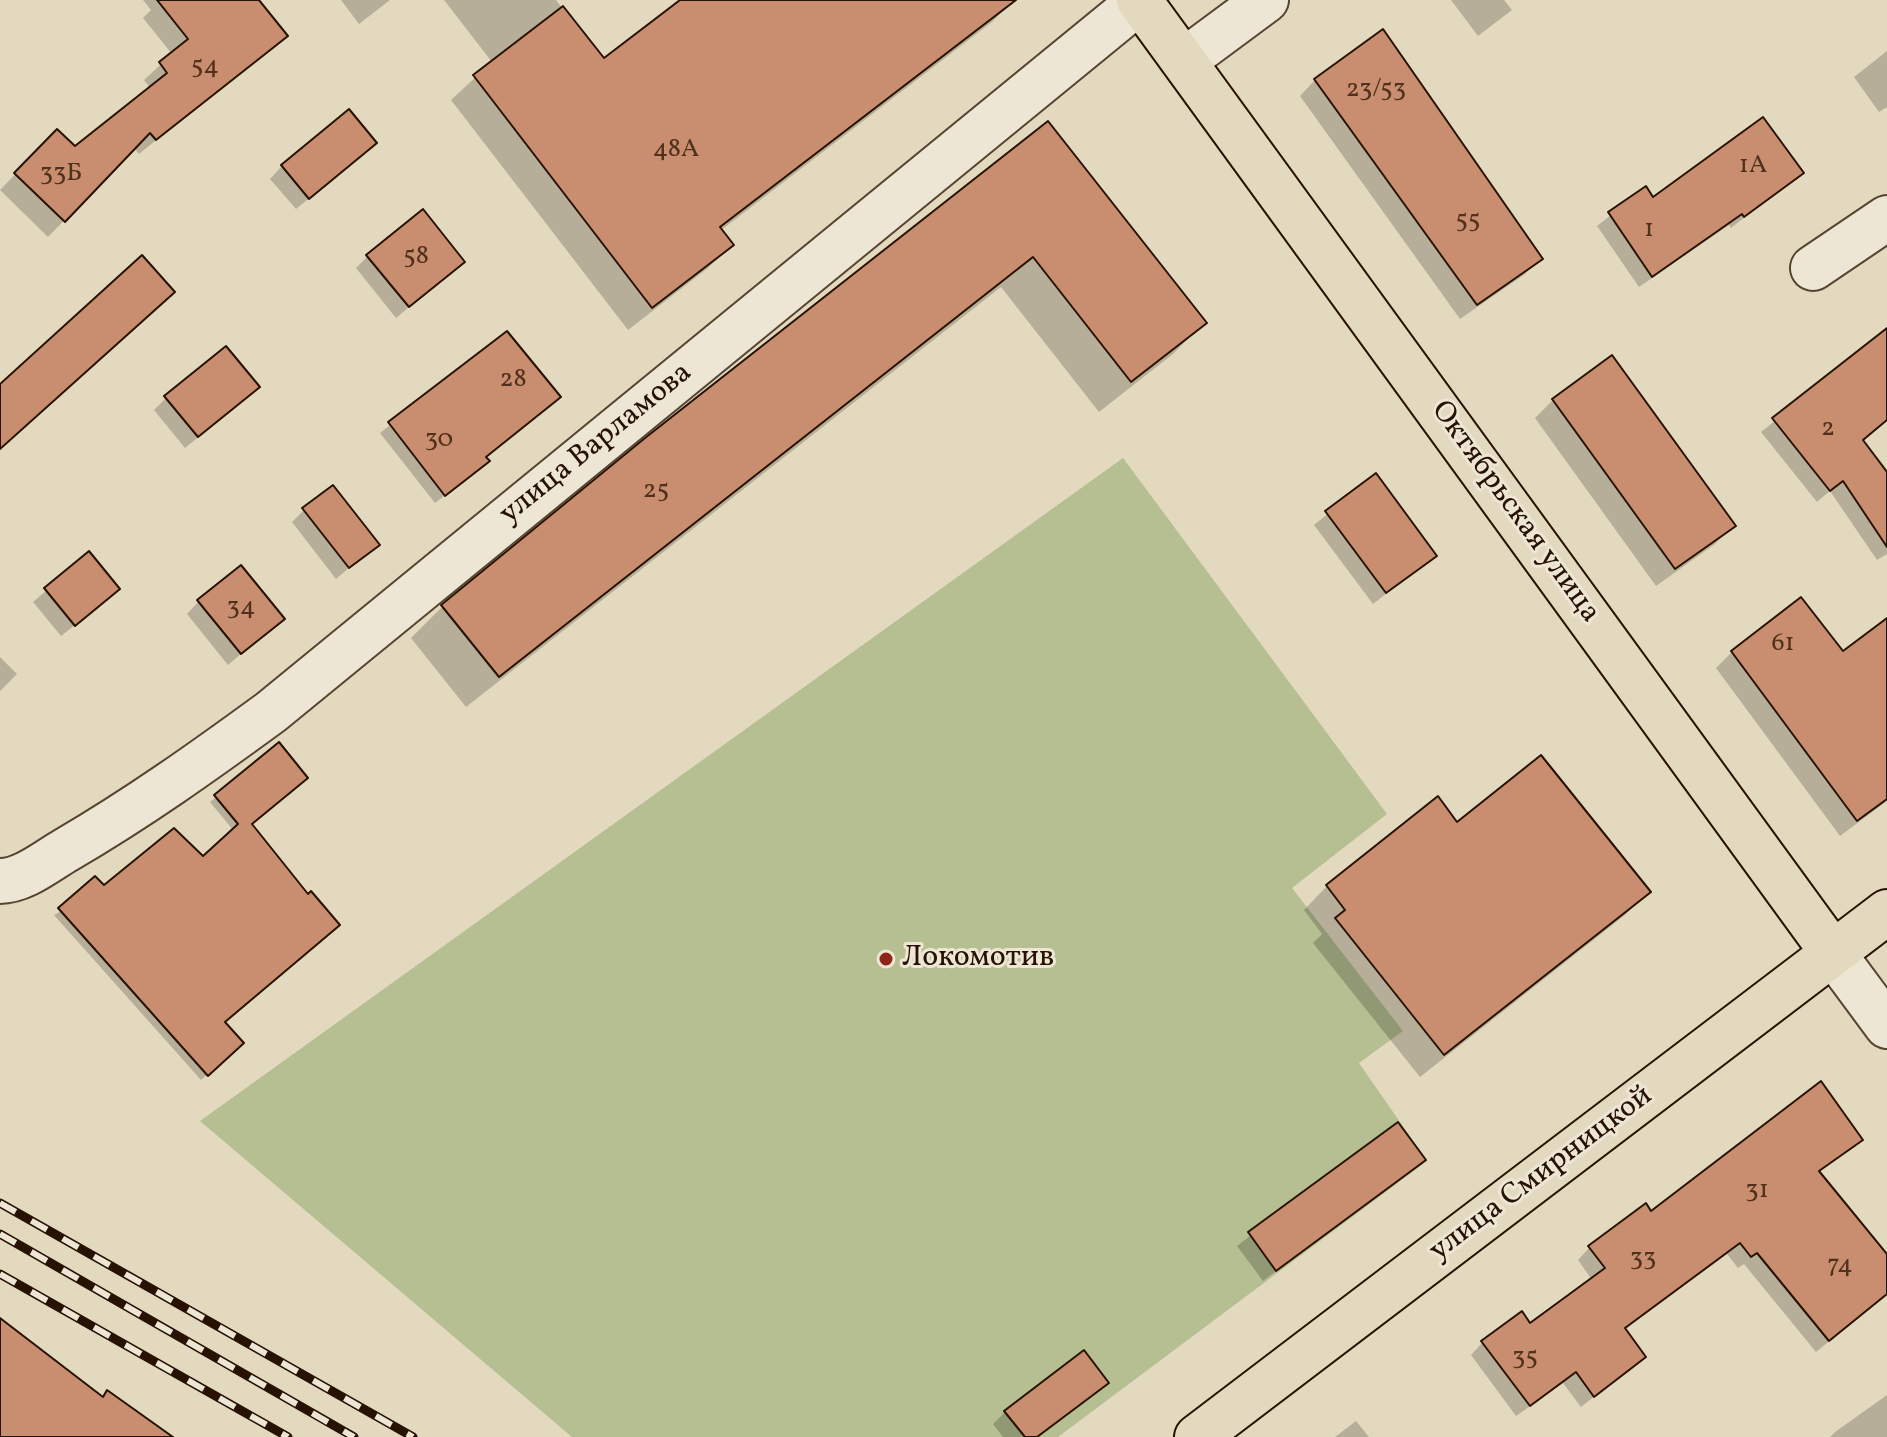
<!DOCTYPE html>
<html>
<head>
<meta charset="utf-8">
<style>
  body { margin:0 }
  canvas { display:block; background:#e3d9bf }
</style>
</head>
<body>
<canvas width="1887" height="1437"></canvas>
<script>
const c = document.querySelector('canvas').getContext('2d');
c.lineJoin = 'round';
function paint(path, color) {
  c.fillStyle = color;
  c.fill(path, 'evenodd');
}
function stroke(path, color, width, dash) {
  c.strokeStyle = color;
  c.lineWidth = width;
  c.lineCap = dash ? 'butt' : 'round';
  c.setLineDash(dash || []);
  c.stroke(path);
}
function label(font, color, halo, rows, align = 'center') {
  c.font = font + ' Vollkorn,serif';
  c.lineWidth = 6;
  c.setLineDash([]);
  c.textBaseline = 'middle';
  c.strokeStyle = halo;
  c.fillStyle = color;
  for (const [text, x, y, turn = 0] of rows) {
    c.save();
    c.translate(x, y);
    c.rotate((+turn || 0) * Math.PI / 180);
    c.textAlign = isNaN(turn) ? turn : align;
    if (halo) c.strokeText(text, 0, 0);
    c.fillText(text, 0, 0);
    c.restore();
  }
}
paint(new Path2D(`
  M 1123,458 L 1387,814 L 1292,888 L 1403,1031 L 1359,1063 L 1427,1161 L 1058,1437 L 572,1437 L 200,1121 Z`), '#b5bf91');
paint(new Path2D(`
  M 143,0 L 257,0 L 285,36 L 139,154 L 134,148 L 48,237 L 0,190 L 57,131 L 75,148 L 151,89 L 144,80 L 172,54 L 143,18 L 151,10 Z
  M 341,0 L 390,0 L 359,24 Z
  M 444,0 L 556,0 L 603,61 L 683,0 L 1014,0 L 992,22 L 720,231 L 731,245 L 708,268 L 628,330 L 451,100 L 492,62 Z
  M 1451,0 L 1504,0 L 1512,10 L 1478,36 Z
  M 1887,51 L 1887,107 L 1879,112 L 1854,77 Z
  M 1315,80 L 1540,258 L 1525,274 L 1460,319 L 1300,96 Z
  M 1048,124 L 1204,322 L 1173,354 L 1099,412 L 1001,287 L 466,707 L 411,638 L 442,607 Z
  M 362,155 L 296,209 L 270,179 L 282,166 Z
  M 1801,173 L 1731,228 L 1729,225 L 1639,287 L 1597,226 L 1645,189 L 1653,200 Z
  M 368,256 L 463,262 L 396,318 L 356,268 Z
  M 1887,331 L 1887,421 L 1861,441 L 1887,476 L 1887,554 L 1877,560 L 1830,491 L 1817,502 L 1761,432 Z
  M 507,334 L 478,470 L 435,503 L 380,433 Z
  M 166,398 L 245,399 L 185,448 L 154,410 Z
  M 1553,400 L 1733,525 L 1715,544 L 1656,586 L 1535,418 Z
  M 1375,476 L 1434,556 L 1373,604 L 1314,525 Z
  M 304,510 L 377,544 L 336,579 L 292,522 Z
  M 89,554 L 105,601 L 61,636 L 33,602 Z
  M 199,601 L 282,619 L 228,665 L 187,614 Z
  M 1887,621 L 1887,801 L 1840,836 L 1716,668 L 1732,652 L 1843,654 Z
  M 0,657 L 17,674 L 0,691 Z
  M 216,797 L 250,825 L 223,1022 L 242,1043 L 201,1080 L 54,915 L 103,888 L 203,859 L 234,831 L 210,802 Z
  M 1437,799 L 1457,824 L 1648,892 L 1625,915 L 1420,1077 L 1313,943 L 1322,934 L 1304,910 L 1327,886 Z
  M 1397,1124 L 1423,1159 L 1263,1281 L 1237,1246 Z
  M 1861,1139 L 1818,1173 L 1887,1258 L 1887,1294 L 1816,1352 L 1744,1264 L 1738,1268 L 1727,1254 L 1624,1330 L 1644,1357 L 1581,1407 L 1563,1383 L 1516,1416 L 1471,1355 L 1483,1342 L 1530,1326 L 1592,1280 L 1578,1260 L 1590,1247 L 1651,1214 Z
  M 1106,1383 L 1038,1437 L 1003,1437 L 993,1424 L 1005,1412 Z
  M 1887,1395 L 1887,1437 L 1830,1437 L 1835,1432 Z
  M 1356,1421 L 1369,1437 L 1335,1437 Z`), '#0003');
const building = new Path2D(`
  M 157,0 L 259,0 L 288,36 L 156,140 L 150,133 L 65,222 L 14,173 L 57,129 L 75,146 L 167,73 L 159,62 L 188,39 Z
  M 680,0 L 1016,0 L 720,227 L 734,245 L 652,308 L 473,75 L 563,6 L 604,58 Z
  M 1383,29 L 1543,259 L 1477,305 L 1314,79 Z
  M 349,109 L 377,143 L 309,199 L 281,165 Z
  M 1763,117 L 1804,173 L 1744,217 L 1742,214 L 1652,277 L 1608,212 L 1646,186 L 1653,197 Z
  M 1048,121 L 1207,323 L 1131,382 L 1033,257 L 499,677 L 441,605 L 645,438 Z
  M 423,209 L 465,262 L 409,307 L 366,255 Z
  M 142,255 L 175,292 L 0,449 L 0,384 Z
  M 1887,328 L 1887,420 L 1863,440 L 1887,472 L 1887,547 L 1843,481 L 1830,491 L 1772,418 Z
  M 507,331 L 561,397 L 486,457 L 490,461 L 445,496 L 388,422 Z
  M 226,346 L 260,387 L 198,437 L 164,396 Z
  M 1612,355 L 1736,526 L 1675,569 L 1552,399 Z
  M 1376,473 L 1437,556 L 1386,593 L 1325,511 Z
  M 333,485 L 380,545 L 349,568 L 302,508 Z
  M 89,551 L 120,589 L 75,626 L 44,588 Z
  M 241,565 L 285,619 L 241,654 L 197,600 Z
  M 1801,597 L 1843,651 L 1887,618 L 1887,799 L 1857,821 L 1731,651 Z
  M 279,742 L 308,778 L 252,824 L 308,894 L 311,891 L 340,925 L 225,1022 L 244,1043 L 208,1076 L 58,908 L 95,876 L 104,885 L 174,828 L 203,856 L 238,824 L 214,795 Z
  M 1541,755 L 1651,892 L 1444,1055 L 1335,918 L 1345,910 L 1326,885 L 1438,796 L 1457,822 Z
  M 1821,1081 L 1863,1140 L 1819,1171 L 1887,1254 L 1887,1294 L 1829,1341 L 1757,1253 L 1751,1257 L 1740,1243 L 1625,1328 L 1646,1357 L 1594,1397 L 1576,1372 L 1530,1406 L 1481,1341 L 1522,1311 L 1530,1323 L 1605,1268 L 1588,1246 L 1646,1203 L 1651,1211 Z
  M 1398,1122 L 1426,1160 L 1276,1271 L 1248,1232 Z
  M 0,1318 L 103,1397 L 107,1390 L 173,1437 L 0,1437 Z
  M 1084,1350 L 1109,1383 L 1037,1437 L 1025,1437 L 1004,1411 Z`);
paint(building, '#c98d6f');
stroke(building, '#271201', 2);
const minor = new Path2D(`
  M 1185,60 L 1266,0
  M 1813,268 L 1887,218
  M 0,881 C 23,881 47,861 66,850 C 138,808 204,761 271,712 L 1140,1
  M 1833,953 L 1887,1026`);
const major = new Path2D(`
  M 1139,0 L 1833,953
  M 1197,1437 L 1887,912`);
stroke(minor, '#564430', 48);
stroke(major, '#271201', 48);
stroke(minor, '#ede6d5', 44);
stroke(major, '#e3d9bf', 44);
const rail = new Path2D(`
  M 0,1203 L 413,1437
  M 0,1234 L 354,1437
  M 0,1274 L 288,1437`);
stroke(rail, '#271201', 9);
stroke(rail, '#ede6d5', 6, [18]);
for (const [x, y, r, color] of [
  [886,959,8,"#8f2418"]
]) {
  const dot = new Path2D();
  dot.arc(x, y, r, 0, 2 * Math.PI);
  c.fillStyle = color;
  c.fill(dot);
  stroke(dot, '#ede6d5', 3);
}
label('26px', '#50311c', null, [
  ["54",205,68],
  ["23/53",1376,91],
  ["48А",676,151],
  ["1А",1753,167],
  ["33Б",61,175],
  ["55",1468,222],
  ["1",1649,231],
  ["58",416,258],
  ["28",513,381],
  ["2",1828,430],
  ["30",439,441],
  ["25",656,492],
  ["34",241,609],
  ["61",1783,645],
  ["31",1757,1192],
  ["33",1643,1260],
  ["74",1840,1267],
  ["35",1525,1359]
]);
label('30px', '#271201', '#ede6d5', [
  ["улица Варламова",597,445,-39],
  ["Октябрьская улица",1514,513,54],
  ["улица Смирницкой",1542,1175,-37]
]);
label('30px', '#271201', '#ede6d5', [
  ["Локомотив",902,959]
], 'left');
</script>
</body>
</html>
